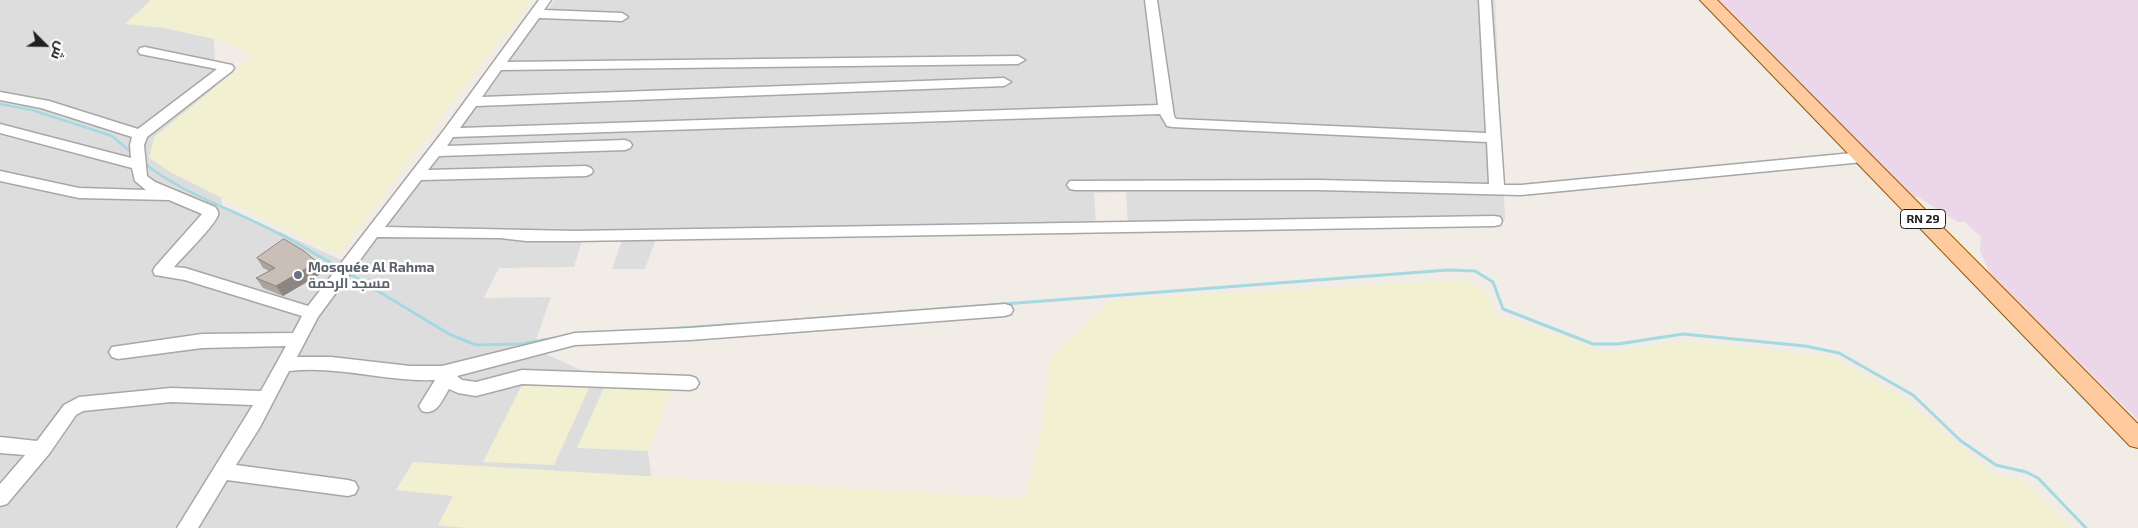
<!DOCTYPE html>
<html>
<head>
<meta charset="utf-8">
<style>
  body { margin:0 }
  #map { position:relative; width:2138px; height:528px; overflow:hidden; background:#f1ece6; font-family:"Exo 2",Cairo,sans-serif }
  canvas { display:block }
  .north { position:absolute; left:20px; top:20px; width:50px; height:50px; -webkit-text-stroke:4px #fff; paint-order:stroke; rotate:113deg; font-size:14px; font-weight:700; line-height:20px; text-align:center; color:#202020 }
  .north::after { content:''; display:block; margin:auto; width:18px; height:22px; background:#202020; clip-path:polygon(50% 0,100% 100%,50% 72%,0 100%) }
</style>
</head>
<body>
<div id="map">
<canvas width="2138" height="528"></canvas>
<div class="north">ش</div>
</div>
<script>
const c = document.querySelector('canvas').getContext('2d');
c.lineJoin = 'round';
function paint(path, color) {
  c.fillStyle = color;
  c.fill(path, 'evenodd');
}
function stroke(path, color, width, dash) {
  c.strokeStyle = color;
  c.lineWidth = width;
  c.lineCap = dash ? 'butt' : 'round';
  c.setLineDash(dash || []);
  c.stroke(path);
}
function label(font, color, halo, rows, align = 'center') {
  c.font = font + ' "Exo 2",Cairo,sans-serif';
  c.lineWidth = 5;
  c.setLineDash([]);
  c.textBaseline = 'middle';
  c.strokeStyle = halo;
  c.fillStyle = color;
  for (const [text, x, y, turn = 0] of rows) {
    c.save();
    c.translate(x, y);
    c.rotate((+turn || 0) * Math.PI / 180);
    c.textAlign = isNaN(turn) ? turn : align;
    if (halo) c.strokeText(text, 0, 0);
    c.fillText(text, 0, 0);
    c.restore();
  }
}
paint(new Path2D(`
  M 0,0 L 212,0 L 222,206 L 357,267 L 459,125 L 555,0 L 1495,0 L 1505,219 L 1128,224 L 1126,192 L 1094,193 L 1096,225 L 657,236 L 645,269 L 612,269 L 623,237 L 583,238 L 574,267 L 499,268 L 484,298 L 551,297 L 533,348 L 641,398 L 658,528 L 0,528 Z`), '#dedddd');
paint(new Path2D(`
  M 1708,0 L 2138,0 L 2138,420 L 1990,274 L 1980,251 L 1981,237 L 1965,222 L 1958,222 L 1918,197 L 1911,198 Z`), '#ebd7e9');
paint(new Path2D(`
  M 151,0 L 532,0 L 479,67 L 341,252 L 322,248 L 172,173 L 149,158 L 154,137 L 253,56 L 223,41 L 164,28 L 125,24 Z
  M 1464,280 L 1483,288 L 1496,314 L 1608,353 L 1687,341 L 1832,357 L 1903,397 L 1991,473 L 2026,481 L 2071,528 L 464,528 L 438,525 L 453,496 L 396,490 L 413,462 L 1026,499 L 1041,430 L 1050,359 L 1111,300 Z
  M 523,383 L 590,386 L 554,465 L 483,462 Z
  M 605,385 L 672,388 L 648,451 L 577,448 Z`), '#f1f0d0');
stroke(new Path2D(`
  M 0,104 L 32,110 L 112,136 L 133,154
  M 144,163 C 184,195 236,210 281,235`), '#a3dae2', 2.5);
stroke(new Path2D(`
  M 279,233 L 340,268
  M 348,273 L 449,334 L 476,345 L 520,344 L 566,336
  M 795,320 L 1448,270 L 1475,271 L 1493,282 L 1503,309 L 1593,344 L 1618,344 L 1683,334 L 1805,346 L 1839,353 L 1913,395 L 1961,441 L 1996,465 L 2026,472 L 2038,478 L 2086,528
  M 667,329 L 739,324`), '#a3dae2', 3);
const minor = new Path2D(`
  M 539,0 L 551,0 L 544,10 L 622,13 L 628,17 L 622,21 L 539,18 L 507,62 L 1018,56 L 1025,60 L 1018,64 L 501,70 L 482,97 L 1004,78 L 1011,82 L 1004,86 L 476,106 L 460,128 L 1158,105 L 1145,0 L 1157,0 L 1174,116 L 1176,119 L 1486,133 L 1479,0 L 1491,0 L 1504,185 L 1521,185 L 1863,152 L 1868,154 L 1870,157 L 1868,160 L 1863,162 L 1521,195 L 1318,190 L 1075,190 L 1070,189 L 1067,185 L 1070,181 L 1318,180 L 1489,184 L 1487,142 L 1172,127 L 1167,126 L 1160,114 L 453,137 L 447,146 L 625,140 L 630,142 L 632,145 L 630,148 L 625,150 L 439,156 L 428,170 L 586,166 L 591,168 L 593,171 L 591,174 L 586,176 L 421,180 L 385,227 L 575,231 L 1494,216 L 1500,217 L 1502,221 L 1500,225 L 1494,226 L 575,241 L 526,241 L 500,238 L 377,237 L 318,317 L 297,357 L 331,357 L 410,366 L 442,366 L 575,333 L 690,328 L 1005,304 L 1011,306 L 1013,310 L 1011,314 L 1005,316 L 690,340 L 575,345 L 457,376 L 462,380 L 476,382 L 522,370 L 690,376 L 696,378 L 699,383 L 696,388 L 690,390 L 522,384 L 476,396 L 458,393 L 449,389 C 442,400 437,416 422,411 L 419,406 L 435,380 C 386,382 338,365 289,371 L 260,427 L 236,465 L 348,480 L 355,482 L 358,488 L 355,494 L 348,496 L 227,480 L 198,528 L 177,528 L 253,405 L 171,402 L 83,411 L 76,415 L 49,454 L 7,504 L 0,506 L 0,484 L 25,455 L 0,453 L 0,437 L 37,441 L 64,405 L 79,397 L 171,388 L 261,391 L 286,346 L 202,348 L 118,359 L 112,357 L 109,352 L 112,347 L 202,334 L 293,333 L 302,316 L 185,280 L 155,275 L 153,271 L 155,267 L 202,214 L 169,200 L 79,198 L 0,181 L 0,171 L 79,188 L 146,190 L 135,181 L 132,168 L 0,133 L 0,124 L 131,158 L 130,145 L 132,137 L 41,108 L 0,100 L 0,92 L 49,101 L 138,129 L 217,69 L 140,54 L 138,51 L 140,48 L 145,47 L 232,65 L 234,68 L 232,71 L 147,137 L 144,145 L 147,176 L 155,182 L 215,207 C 217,210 219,211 218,215 C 215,225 183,257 174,267 L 185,268 L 308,306 L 444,130 Z`);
const major = new Path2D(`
  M 1700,0 L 1717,0 L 2138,424 L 2138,448 L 2130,446 Z`);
stroke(minor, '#a7a7a7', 3);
stroke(major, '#9c5800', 2);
paint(minor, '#fff');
paint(major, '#ffca9d');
paint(new Path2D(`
  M 257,258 L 324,272 L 283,296 L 263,288 L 256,278 L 269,271 L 263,268 Z`), '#ada39e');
paint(new Path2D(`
  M 317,262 L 324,272 L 283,296 L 276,286 Z`), '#8d8581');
const building = new Path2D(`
  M 284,239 L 304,251 L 317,262 L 276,286 L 256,278 L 275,268 L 257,258 Z`);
paint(building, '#c9beb8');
stroke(building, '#8d8581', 1);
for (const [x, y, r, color] of [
  [298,275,5,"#6b7280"]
]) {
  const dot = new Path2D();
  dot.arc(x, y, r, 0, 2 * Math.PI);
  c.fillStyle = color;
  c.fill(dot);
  stroke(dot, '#fff', 2);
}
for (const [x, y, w] of [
  [1923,219,45]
]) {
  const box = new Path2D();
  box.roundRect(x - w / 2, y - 9.5, w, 19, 4);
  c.fillStyle = '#fff';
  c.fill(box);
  stroke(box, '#202020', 1);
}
label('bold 12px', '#202020', null, [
  ["RN 29",1923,219]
]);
label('bold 14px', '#5b616d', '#fff', [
  ["Mosquée Al Rahma",308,267],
  ["مسجد الرحمة",308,283]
], 'left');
</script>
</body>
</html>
